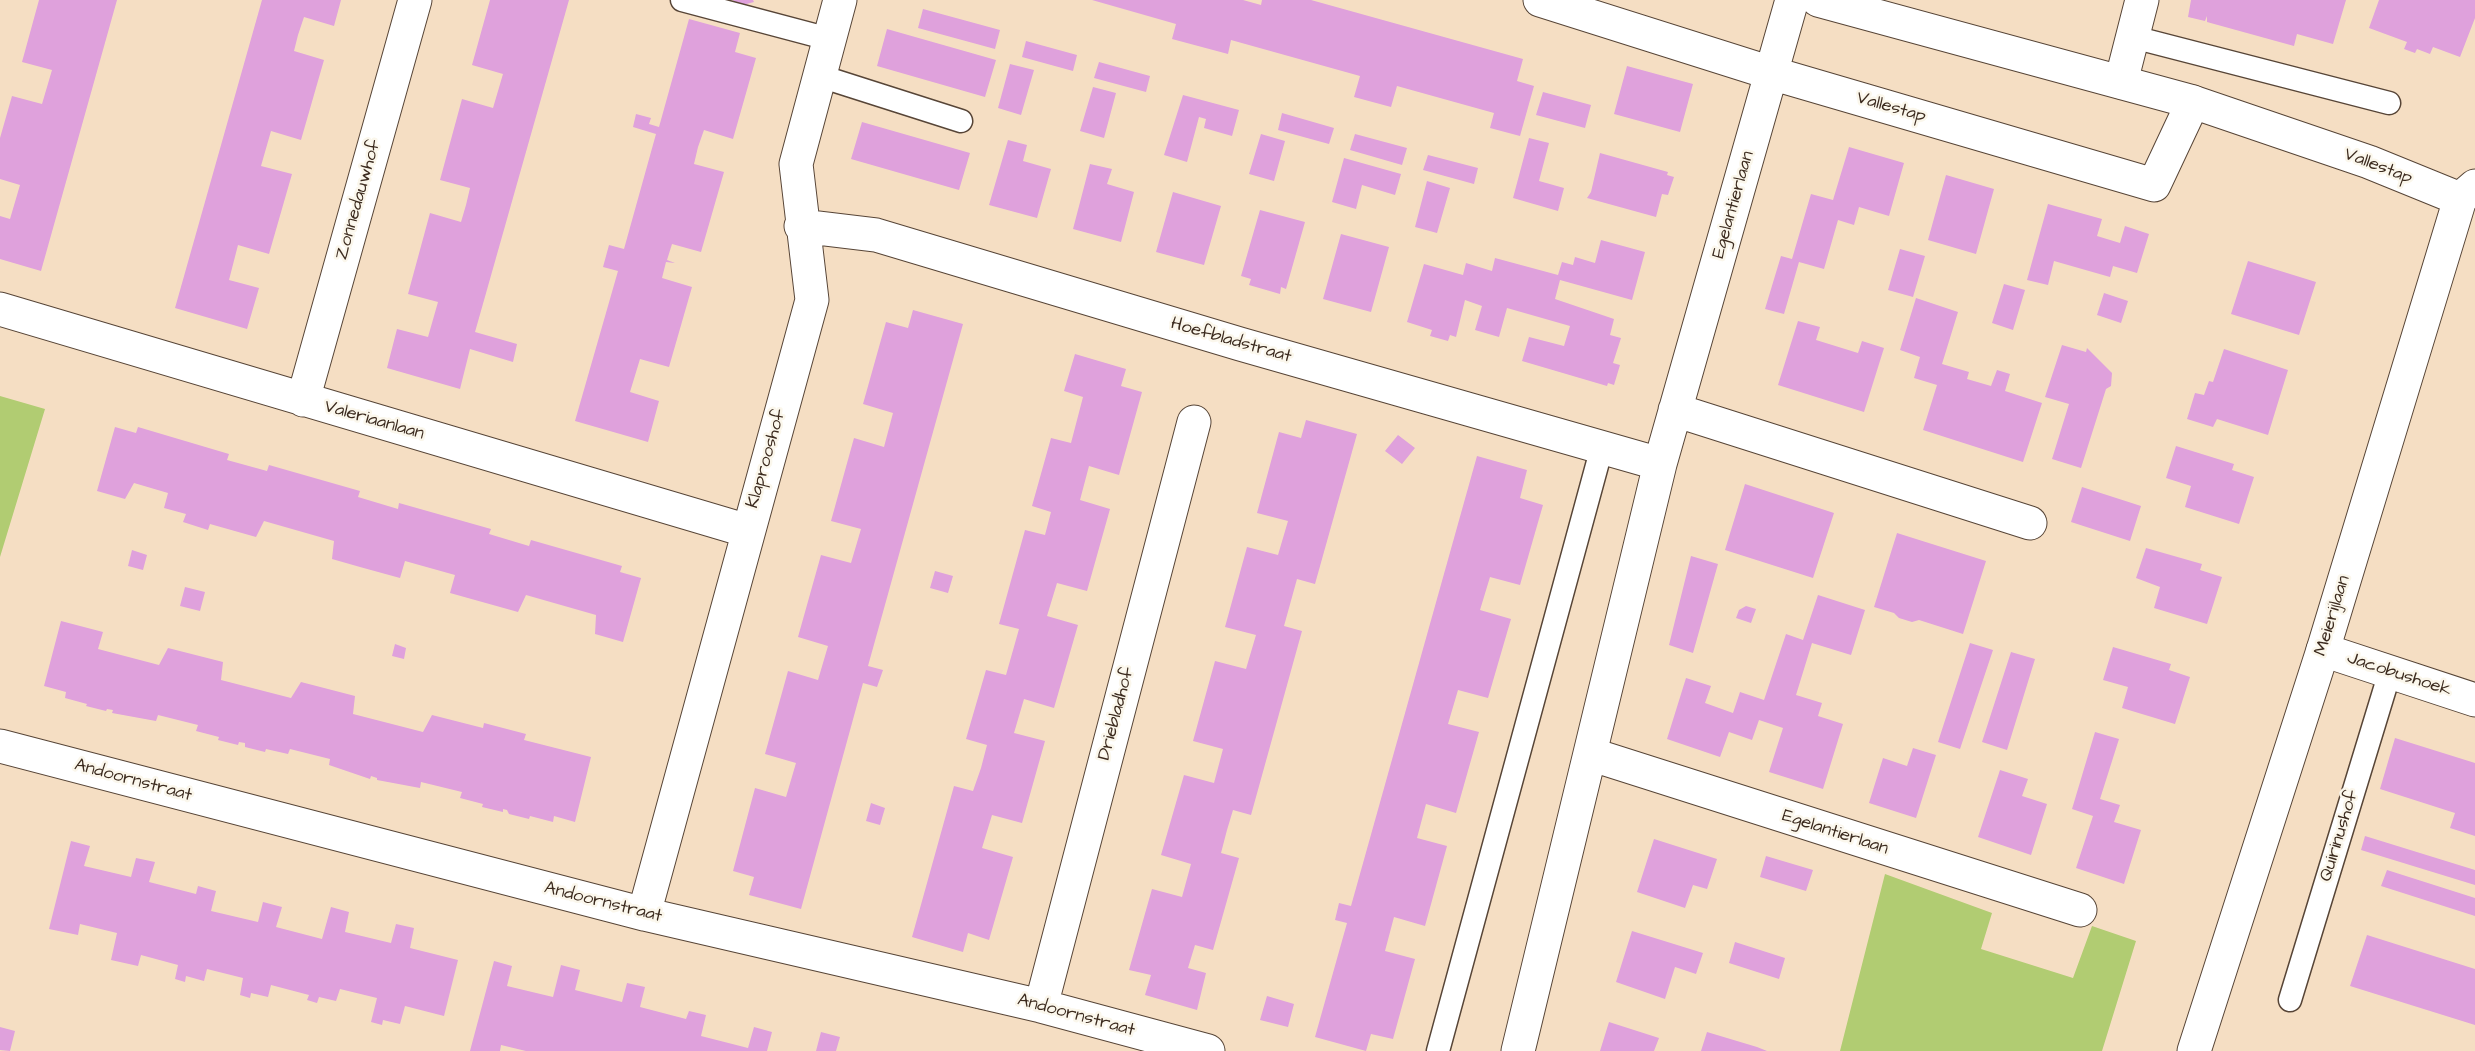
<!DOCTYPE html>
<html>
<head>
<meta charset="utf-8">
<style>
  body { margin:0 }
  canvas { display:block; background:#f5dec3 }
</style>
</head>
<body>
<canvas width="2475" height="1051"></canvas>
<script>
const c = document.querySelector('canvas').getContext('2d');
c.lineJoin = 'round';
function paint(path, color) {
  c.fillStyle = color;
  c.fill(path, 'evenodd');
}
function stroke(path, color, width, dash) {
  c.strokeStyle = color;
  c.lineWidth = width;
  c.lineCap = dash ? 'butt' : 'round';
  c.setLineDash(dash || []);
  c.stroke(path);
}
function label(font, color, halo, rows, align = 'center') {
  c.font = font + ' "Architects Daughter",sans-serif';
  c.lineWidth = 5;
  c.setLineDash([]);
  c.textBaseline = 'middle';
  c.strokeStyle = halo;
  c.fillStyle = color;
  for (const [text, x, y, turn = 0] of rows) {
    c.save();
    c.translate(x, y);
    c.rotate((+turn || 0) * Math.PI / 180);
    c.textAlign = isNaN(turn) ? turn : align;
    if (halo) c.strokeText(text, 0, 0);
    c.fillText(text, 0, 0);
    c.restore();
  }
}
paint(new Path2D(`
  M 0,396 L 45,409 L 0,557 Z
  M 1885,874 L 1992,913 L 1981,949 L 2073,978 L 2092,926 L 2136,941 L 2102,1051 L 1840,1051 Z`), '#b1cc72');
paint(new Path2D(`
  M 39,0 L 117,0 L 41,271 L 0,259 L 0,216 L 10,219 L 20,185 L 0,179 L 0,138 L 12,96 L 42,104 L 52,70 L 22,62 Z
  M 262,0 L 341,0 L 334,26 L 304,17 L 298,35 L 294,51 L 324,60 L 301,140 L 271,131 L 261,166 L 292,174 L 269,254 L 238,245 L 229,280 L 259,288 L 247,329 L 175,308 Z
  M 490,0 L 569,0 L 475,332 L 517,344 L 513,362 L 470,349 L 460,389 L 387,368 L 397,329 L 428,337 L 438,302 L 408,294 L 430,213 L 461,222 L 466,205 L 470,188 L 440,180 L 462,99 L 493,108 L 503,74 L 472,65 Z
  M 733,0 L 753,0 L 754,2 L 735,7 Z
  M 1092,0 L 1243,0 L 1261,5 L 1262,0 L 1311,0 L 1523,59 L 1517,81 L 1534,86 L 1520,136 L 1490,128 L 1494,113 L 1397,86 L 1391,107 L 1354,97 L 1360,76 L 1231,40 L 1228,54 L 1172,39 L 1176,24 Z
  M 2191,0 L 2346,0 L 2333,44 L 2297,34 L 2294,46 L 2207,22 L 2207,16 L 2205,21 L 2188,17 Z
  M 2379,0 L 2475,0 L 2475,18 L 2460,57 L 2433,47 L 2430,54 L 2417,49 L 2415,53 L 2404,49 L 2407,42 L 2369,28 Z
  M 923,9 L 1000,30 L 995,49 L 918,28 Z
  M 689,19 L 740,33 L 735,52 L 756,58 L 733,139 L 704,130 L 698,147 L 694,164 L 724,172 L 701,252 L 672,244 L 667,260 L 675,263 L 666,262 L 662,278 L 692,287 L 669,367 L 640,359 L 630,392 L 659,401 L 648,442 L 575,421 L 618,271 L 603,267 L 609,245 L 624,249 L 656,134 L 633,127 L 636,114 L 651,118 L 649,124 L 659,127 Z
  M 887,29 L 996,60 L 985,97 L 877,66 Z
  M 1026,41 L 1077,55 L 1073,71 L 1022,57 Z
  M 1099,62 L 1150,76 L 1146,92 L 1094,78 Z
  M 1010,64 L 1034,70 L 1021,115 L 998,108 Z
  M 1627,66 L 1693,84 L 1680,132 L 1614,114 Z
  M 1093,87 L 1116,93 L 1104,138 L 1080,131 Z
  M 1543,92 L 1591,105 L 1585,128 L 1536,115 Z
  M 1183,95 L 1239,110 L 1232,136 L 1204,128 L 1206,119 L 1199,117 L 1187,162 L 1164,155 Z
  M 1282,113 L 1334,128 L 1329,144 L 1278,130 Z
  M 862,122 L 970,153 L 959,190 L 851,159 Z
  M 1261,134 L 1285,141 L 1274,181 L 1249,174 Z
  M 1355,134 L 1407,148 L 1402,165 L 1350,150 Z
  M 1529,138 L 1549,143 L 1539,181 L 1564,188 L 1558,211 L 1513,198 Z
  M 1008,140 L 1027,145 L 1023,161 L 1051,169 L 1037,218 L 989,205 Z
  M 1849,147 L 1904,163 L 1889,216 L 1859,207 L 1854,225 L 1838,220 L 1824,269 L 1799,262 L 1784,314 L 1765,309 L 1781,256 L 1792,259 L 1811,194 L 1833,200 Z
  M 1600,153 L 1668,172 L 1667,175 L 1674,177 L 1668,195 L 1662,194 L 1656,217 L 1587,198 L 1591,192 Z
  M 1428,155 L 1478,168 L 1474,184 L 1423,170 Z
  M 1344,158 L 1401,174 L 1395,195 L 1362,185 L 1356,209 L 1332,202 Z
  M 1090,164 L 1112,169 L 1107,184 L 1134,192 L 1121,242 L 1073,229 Z
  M 1946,175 L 1994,189 L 1976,254 L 1928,240 Z
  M 1427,181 L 1450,188 L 1437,233 L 1415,227 Z
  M 1173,192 L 1221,206 L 1204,265 L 1156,252 Z
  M 2048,204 L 2102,219 L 2097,236 L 2120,243 L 2125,226 L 2149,234 L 2137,273 L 2113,266 L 2110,277 L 2054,261 L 2048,285 L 2027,280 Z
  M 1260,210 L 1305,222 L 1286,289 L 1281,287 L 1280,294 L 1249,285 L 1251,279 L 1241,276 Z
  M 1341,234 L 1389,247 L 1371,312 L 1323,299 Z
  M 1601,240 L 1645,252 L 1632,300 L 1560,280 L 1555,299 L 1614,319 L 1610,335 L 1621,338 L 1613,363 L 1620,365 L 1614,385 L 1608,383 L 1607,386 L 1522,361 L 1529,337 L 1564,346 L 1570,326 L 1507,308 L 1499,337 L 1475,330 L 1482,306 L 1465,300 L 1456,337 L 1450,335 L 1448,341 L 1430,336 L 1432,330 L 1407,322 L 1424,264 L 1463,275 L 1466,263 L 1492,271 L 1495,258 L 1558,275 L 1562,262 L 1573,265 L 1575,257 L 1595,263 Z
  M 1900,249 L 1925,256 L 1913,297 L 1888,290 Z
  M 2248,261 L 2316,282 L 2299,335 L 2231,314 Z
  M 2004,284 L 2025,290 L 2013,330 L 1992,323 Z
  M 2104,293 L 2128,301 L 2121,323 L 2097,315 Z
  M 1916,298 L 1958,312 L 1942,364 L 1969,372 L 1967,379 L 1991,386 L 1997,370 L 2010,374 L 2005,391 L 2042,403 L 2023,462 L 1923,430 L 1937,385 L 1914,378 L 1920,357 L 1900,350 Z
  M 913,310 L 963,324 L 868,666 L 883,670 L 877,687 L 863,683 L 801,909 L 749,895 L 754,877 L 733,871 L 755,788 L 786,797 L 796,763 L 765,754 L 788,671 L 818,680 L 828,646 L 798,637 L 821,555 L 851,563 L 861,529 L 831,521 L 854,438 L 884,447 L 893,413 L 863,404 L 886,322 L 908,328 Z
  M 1798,321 L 1820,327 L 1816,340 L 1858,353 L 1862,341 L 1884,348 L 1864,412 L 1778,385 Z
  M 2062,345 L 2086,352 L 2087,348 L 2112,373 L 2111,386 L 2106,389 L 2081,468 L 2052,459 L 2069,404 L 2045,397 Z
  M 2224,349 L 2288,370 L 2268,435 L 2217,419 L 2213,427 L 2187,419 L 2195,393 L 2204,395 L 2209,381 L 2213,382 Z
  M 1075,354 L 1126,369 L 1121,386 L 1142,392 L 1119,475 L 1089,466 L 1080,500 L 1110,509 L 1087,591 L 1057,583 L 1047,616 L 1078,625 L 1054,708 L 1024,699 L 1014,733 L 1045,741 L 1022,823 L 992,815 L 982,848 L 1013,857 L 989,940 L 968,933 L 963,952 L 912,937 L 954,786 L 973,791 L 981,768 L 987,745 L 966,739 L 986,670 L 1006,675 L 1019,629 L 999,624 L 1025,530 L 1045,535 L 1051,512 L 1032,506 L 1051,438 L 1071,443 L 1083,397 L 1064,391 Z
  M 1306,420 L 1357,434 L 1315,584 L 1297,579 L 1284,626 L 1302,631 L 1251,815 L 1233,810 L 1227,830 L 1221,853 L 1239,858 L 1213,950 L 1195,945 L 1188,968 L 1206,973 L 1197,1010 L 1145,995 L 1151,975 L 1129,970 L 1152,889 L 1182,897 L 1191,864 L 1161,855 L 1184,775 L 1214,783 L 1223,749 L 1193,741 L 1215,661 L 1246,669 L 1256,635 L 1225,627 L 1247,547 L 1278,555 L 1288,521 L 1257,513 L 1279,432 L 1301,438 Z
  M 115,427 L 136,433 L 138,427 L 229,454 L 227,460 L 267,471 L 269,465 L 360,491 L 358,497 L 398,509 L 399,503 L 491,529 L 489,534 L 529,546 L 531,540 L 622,566 L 620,572 L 641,578 L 623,642 L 595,634 L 596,615 L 526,595 L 518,612 L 450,593 L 455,575 L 405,561 L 400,578 L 360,567 L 332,559 L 334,541 L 264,521 L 256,537 L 210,524 L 208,530 L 183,522 L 186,514 L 164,508 L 168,493 L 134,483 L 125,499 L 97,491 Z
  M 1398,435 L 1415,448 L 1402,464 L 1385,451 Z
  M 2176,446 L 2234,464 L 2232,470 L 2254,477 L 2239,524 L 2185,507 L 2191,486 L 2166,478 Z
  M 1477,456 L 1527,470 L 1520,498 L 1543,505 L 1520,585 L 1490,577 L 1480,610 L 1511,619 L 1488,698 L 1458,690 L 1448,724 L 1479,732 L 1456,813 L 1426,804 L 1417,838 L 1447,846 L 1425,926 L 1394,917 L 1385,951 L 1415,959 L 1393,1039 L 1371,1034 L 1366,1051 L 1315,1037 L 1347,923 L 1335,920 L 1339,903 L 1351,906 Z
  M 1745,484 L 1834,513 L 1813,578 L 1725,550 Z
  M 2082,487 L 2141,506 L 2130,541 L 2071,522 Z
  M 1897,533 L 1986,561 L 1963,634 L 1919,620 L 1912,622 L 1899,618 L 1894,613 L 1874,607 Z
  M 2146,548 L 2202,564 L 2200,570 L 2222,577 L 2207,624 L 2154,608 L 2160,587 L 2136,578 Z
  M 132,550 L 147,555 L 143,570 L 128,566 Z
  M 1691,556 L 1718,564 L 1693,653 L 1669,645 Z
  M 935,571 L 953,576 L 948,593 L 930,588 Z
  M 185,587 L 205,592 L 200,611 L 180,606 Z
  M 1818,595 L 1865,610 L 1851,655 L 1812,643 L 1796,695 L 1822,703 L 1818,716 L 1843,724 L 1823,789 L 1769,772 L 1783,728 L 1759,720 L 1752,740 L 1729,732 L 1720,757 L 1667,739 L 1686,678 L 1711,686 L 1705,703 L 1733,713 L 1740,692 L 1764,700 L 1786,634 L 1803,640 Z
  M 1746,606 L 1756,609 L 1751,623 L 1736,618 L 1739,610 Z
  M 61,621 L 103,632 L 98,649 L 159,665 L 168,648 L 223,662 L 221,680 L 291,698 L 301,682 L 355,696 L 353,714 L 423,732 L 432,715 L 483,728 L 484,723 L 526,734 L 524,740 L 591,757 L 575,822 L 554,816 L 553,822 L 530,816 L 529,819 L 509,814 L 507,810 L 503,809 L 503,812 L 482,807 L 483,804 L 460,798 L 462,792 L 421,782 L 420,788 L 377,780 L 377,778 L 371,776 L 370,779 L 329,765 L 330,759 L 290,749 L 288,754 L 266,749 L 265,752 L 245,747 L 245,743 L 239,742 L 238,745 L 218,740 L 219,737 L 196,731 L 198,725 L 158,715 L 156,721 L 112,713 L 113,710 L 107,709 L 106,711 L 86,706 L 87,704 L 65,698 L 66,692 L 44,686 Z
  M 1970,643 L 1993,650 L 1960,749 L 1938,742 Z
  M 395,644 L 406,648 L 404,659 L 392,656 Z
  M 2113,647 L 2171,664 L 2169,670 L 2190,677 L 2175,724 L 2122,708 L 2128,687 L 2103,680 Z
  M 2011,652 L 2035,659 L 2007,750 L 1982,742 Z
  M 2095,732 L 2119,739 L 2100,799 L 2120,805 L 2114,822 L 2141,830 L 2124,884 L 2076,868 L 2093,816 L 2072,809 Z
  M 2395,738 L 2475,763 L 2475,836 L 2450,828 L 2455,813 L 2380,789 Z
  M 1913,748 L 1936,755 L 1916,818 L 1869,803 L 1883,758 L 1907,766 Z
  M 2000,770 L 2028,779 L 2022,796 L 2047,804 L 2031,855 L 1978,837 Z
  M 871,803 L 885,808 L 880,825 L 866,821 Z
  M 2365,836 L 2475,870 L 2475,885 L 2361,850 Z
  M 1654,839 L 1717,859 L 1707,889 L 1693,885 L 1685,908 L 1637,892 Z
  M 71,841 L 90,846 L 84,866 L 131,877 L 136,858 L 155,862 L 149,882 L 196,894 L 198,886 L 216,891 L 211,911 L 258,922 L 263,902 L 282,907 L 276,927 L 322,939 L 331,907 L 349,912 L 345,932 L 391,943 L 396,924 L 414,928 L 410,948 L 458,960 L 444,1016 L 405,1006 L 400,1024 L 383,1020 L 382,1025 L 371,1022 L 377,998 L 340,989 L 336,1001 L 319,997 L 317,1003 L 307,1000 L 309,995 L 271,985 L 268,997 L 251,993 L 250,998 L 240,995 L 243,978 L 207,969 L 204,981 L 186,976 L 185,982 L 175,979 L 178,965 L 141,955 L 138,966 L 111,960 L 117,933 L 80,924 L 78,935 L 49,929 Z
  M 1766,856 L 1813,870 L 1806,891 L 1760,877 Z
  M 2387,870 L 2475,898 L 2475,916 L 2381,886 Z
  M 1632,931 L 1703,953 L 1696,974 L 1675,967 L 1665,999 L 1616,982 Z
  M 2367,935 L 2475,969 L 2475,1025 L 2350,986 Z
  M 1735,942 L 1785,958 L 1779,979 L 1729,963 Z
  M 494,961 L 512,966 L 507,986 L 553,997 L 561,965 L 580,970 L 575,990 L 622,1002 L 627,983 L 645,987 L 640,1007 L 686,1019 L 689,1011 L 706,1015 L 701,1036 L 748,1048 L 754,1027 L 772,1032 L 767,1051 L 526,1051 L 501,1045 L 500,1051 L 470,1051 Z
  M 1267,996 L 1294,1004 L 1288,1027 L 1260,1020 Z
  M 1609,1022 L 1659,1038 L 1654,1051 L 1600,1051 Z
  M 0,1027 L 15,1031 L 10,1051 L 0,1050 Z
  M 821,1032 L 840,1037 L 836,1051 L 816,1051 Z
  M 1707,1032 L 1757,1047 L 1767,1051 L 1701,1051 Z`), '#dfa1dc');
const lane = new Path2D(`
  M 682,0 L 829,39
  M 2133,37 L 2389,103
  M 820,76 L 961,121
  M 2290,1000 L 2390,672
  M 1438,1051 L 1602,447`);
const street = new Path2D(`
  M 1540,0 L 1771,73 L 2154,185 L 2193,102
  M 2121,82 L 2142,0
  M 801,226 L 876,235 L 1240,344 L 1660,464
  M 0,309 L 748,531
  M 303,400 L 415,0
  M 1675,410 L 2030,523
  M 2323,650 L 2475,700
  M 0,746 L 644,914 L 1041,1006 L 1208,1051
  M 1590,754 L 2080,910
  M 644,914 L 812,300 L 796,164 L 840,0
  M 1041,1006 L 1194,422
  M 1518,1051 L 1660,464 L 1792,0`);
const secondary = new Path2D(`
  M 1818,0 L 2193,102 L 2369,162 L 2460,199
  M 2194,1051 L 2323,650 L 2460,199 L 2475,186`);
stroke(lane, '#574537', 25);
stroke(street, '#574537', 35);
stroke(secondary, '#574537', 35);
stroke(lane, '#fff', 22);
stroke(street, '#fff', 33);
stroke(secondary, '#fff', 33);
label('18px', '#3b2a1e', '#fbf7ec', [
  ["Vallestap",1891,108,16],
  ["Vallestap",2378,167,21],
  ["Zonnedauwhof",359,200,-74],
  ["Egelantierlaan",1734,205,-74],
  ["Hoefbladstraat",1231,341,16],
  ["Valeriaanlaan",374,421,16],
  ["Klaprooshof",767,459,-74],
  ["Meierijlaan",2333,616,-73],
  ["Jacobushoek",2399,675,18],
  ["Driebladhof",1117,714,-75],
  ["Andoornstraat",133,781,15],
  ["Egelantierlaan",1835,833,18],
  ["Quirinushof",2340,836,-73],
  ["Andoornstraat",603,903,14],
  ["Andoornstraat",1076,1016,15]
]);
</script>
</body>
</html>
